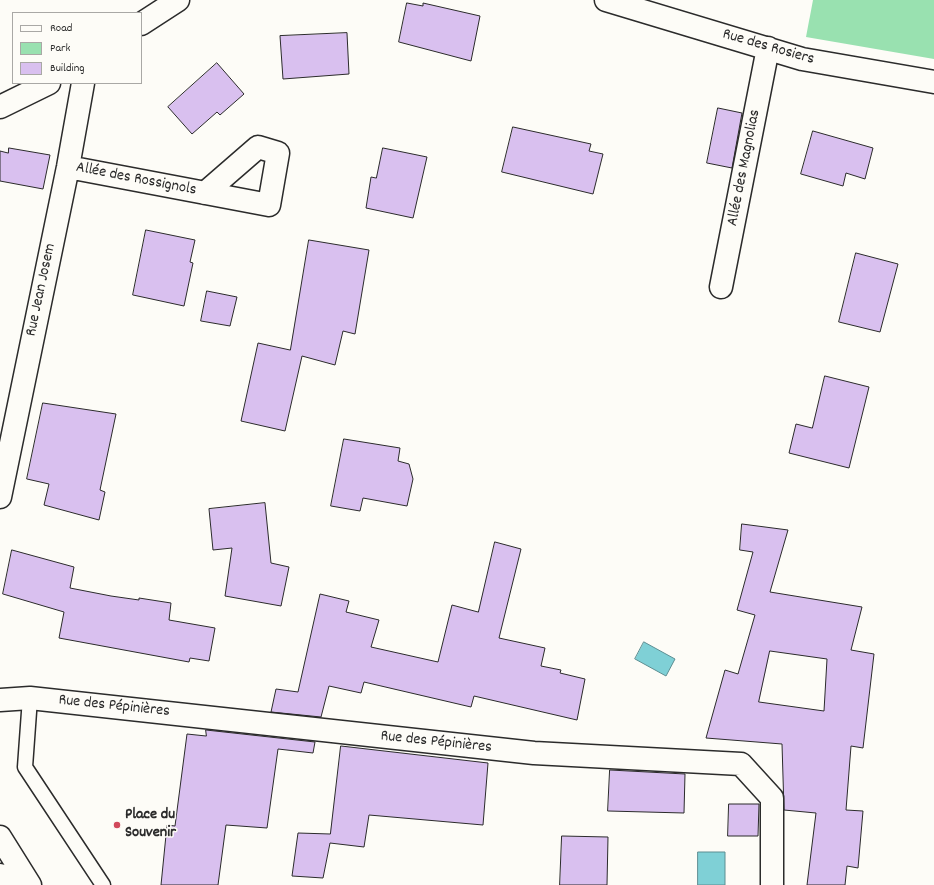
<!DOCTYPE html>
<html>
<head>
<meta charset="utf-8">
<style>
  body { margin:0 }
  #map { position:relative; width:934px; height:885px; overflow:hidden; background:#fdfcf7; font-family:Dekko,sans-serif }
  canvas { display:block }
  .legend { position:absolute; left:12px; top:12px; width:130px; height:72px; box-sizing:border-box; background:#fdfcf7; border:1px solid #a9a8a5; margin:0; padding:5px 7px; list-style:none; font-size:12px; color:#2b2b2b }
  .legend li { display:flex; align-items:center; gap:8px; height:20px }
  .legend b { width:20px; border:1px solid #a9a8a5 }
</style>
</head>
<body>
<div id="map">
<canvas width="934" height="885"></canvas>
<ul class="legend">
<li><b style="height:5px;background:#fdfcf7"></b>Road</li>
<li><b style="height:11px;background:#99e1b0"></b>Park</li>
<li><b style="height:11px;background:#d9c0ef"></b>Building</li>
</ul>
</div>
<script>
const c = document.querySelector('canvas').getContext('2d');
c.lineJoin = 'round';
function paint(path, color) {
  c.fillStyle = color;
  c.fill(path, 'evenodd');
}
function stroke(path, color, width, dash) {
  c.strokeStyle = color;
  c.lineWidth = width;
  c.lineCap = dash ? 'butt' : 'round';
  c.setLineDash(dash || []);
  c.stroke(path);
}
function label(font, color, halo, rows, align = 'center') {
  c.font = font + ' Dekko,sans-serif';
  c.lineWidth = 3;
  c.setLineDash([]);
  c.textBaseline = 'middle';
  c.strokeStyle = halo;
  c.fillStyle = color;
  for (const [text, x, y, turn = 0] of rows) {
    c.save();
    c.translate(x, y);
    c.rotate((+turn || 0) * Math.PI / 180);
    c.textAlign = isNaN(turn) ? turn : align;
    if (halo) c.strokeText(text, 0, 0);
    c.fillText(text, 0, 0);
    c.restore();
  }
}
paint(new Path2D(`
  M 813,0 L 934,0 L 934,59 L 806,37 Z`), '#99e1b0');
const water = new Path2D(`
  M 644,642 L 675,659 L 666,676 L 635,659 Z
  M 698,852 L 725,852 L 725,885 L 698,885 Z`);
paint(water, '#7fd0d6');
stroke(water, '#5d8e92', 1);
const building = new Path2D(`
  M 407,3 L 423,6 L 423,3 L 480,16 L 471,61 L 399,42 Z
  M 347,33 L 349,74 L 283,79 L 280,36 Z
  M 217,63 L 244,94 L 220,115 L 217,112 L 192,134 L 168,107 Z
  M 718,108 L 742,113 L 732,168 L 707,163 Z
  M 513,127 L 591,144 L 589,151 L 603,154 L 593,194 L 502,172 Z
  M 813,131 L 873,148 L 865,179 L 846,173 L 843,186 L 801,174 Z
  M 9,148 L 50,155 L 43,189 L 0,181 L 0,151 L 8,153 Z
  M 383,148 L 427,157 L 413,218 L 366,208 L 371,177 L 376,178 Z
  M 146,230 L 195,240 L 190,262 L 193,263 L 184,306 L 133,295 Z
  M 309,240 L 369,250 L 355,334 L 343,331 L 335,365 L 302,356 L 285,431 L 241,421 L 258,343 L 290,350 Z
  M 856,253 L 898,264 L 880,332 L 839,322 Z
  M 207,291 L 237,297 L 230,326 L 201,321 Z
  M 825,376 L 869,387 L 849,468 L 789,453 L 796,424 L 812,428 Z
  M 43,403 L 116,414 L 100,490 L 105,492 L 99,520 L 44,505 L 49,484 L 27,479 Z
  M 344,439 L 400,448 L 398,461 L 409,464 L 413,479 L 407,506 L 363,498 L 360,511 L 331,506 Z
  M 265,503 L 271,563 L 289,567 L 281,606 L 225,596 L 232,548 L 213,550 L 209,509 Z
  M 742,524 L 788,530 L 770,592 L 862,607 L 851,650 L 874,654 L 863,748 L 851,746 L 846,810 L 863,811 L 858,868 L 847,866 L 845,885 L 807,885 L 816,813 L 784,810 L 782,744 L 706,738 L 725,670 L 738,674 L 755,615 L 737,610 L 753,552 L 740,550 ZM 770,651 L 827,659 L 824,711 L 759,702 Z
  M 495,542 L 521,549 L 499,638 L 545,648 L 541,666 L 561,670 L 560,673 L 585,679 L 577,720 L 474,696 L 471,707 L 364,682 L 361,693 L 329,686 L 321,717 L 271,712 L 276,689 L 298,692 L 320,594 L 349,601 L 346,612 L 379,620 L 371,647 L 438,662 L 452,605 L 478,612 Z
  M 12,550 L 74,567 L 70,588 L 111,596 L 139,600 L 139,598 L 171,603 L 169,620 L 215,628 L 209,661 L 190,658 L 189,662 L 59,638 L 64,612 L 3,594 Z
  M 206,730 L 315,742 L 313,753 L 278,749 L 267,828 L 226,825 L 218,885 L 161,885 L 167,825 L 175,826 L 187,734 L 206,736 Z
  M 341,746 L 488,763 L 483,825 L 369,815 L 364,847 L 330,843 L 323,878 L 292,876 L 298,833 L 330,834 Z
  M 610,770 L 685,774 L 684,813 L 608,811 Z
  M 729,804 L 759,804 L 758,836 L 728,836 Z
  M 562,836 L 608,837 L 607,885 L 560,885 Z`);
paint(building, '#d9c0ef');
stroke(building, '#2b2b2b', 1);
const lane = new Path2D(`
  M 30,698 L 25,767 L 103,885`);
const street = new Path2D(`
  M 606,0 L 802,59 L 934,82
  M 68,167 L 269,205 L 278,153 L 258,147 L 205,193
  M 721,287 L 768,48
  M 0,497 L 68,167 L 83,83
  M 0,700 L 30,698 L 534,753 L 741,764 L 772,798 L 772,885`);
const secondary = new Path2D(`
  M 141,24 L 178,0
  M 0,107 L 49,83
  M 0,837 L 30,885
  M 0,875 L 7,885`);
stroke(lane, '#2b2b2b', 17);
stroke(street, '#2b2b2b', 25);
stroke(secondary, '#2b2b2b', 25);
stroke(lane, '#fdfcf7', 14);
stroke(street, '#fdfcf7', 22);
stroke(secondary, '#fdfcf7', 22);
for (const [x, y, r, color] of [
  [117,825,4,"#d1495b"]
]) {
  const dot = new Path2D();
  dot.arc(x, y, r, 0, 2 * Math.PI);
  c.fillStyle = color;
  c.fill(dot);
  stroke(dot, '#fdfcf7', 1.5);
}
label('16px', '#2b2b2b', '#fdfcf7', [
  ["Rue des Rosiers",768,48,16],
  ["Allée des Magnolias",745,168,-79],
  ["Allée des Rossignols",136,180,11],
  ["Rue Jean Josem",42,290,-78],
  ["Rue des Pépinières",114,707,6],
  ["Rue des Pépinières",436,743,6]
]);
label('bold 16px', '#2b2b2b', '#fdfcf7', [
  ["Place du",125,816],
  ["Souvenir",125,834]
], 'left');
</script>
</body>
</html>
